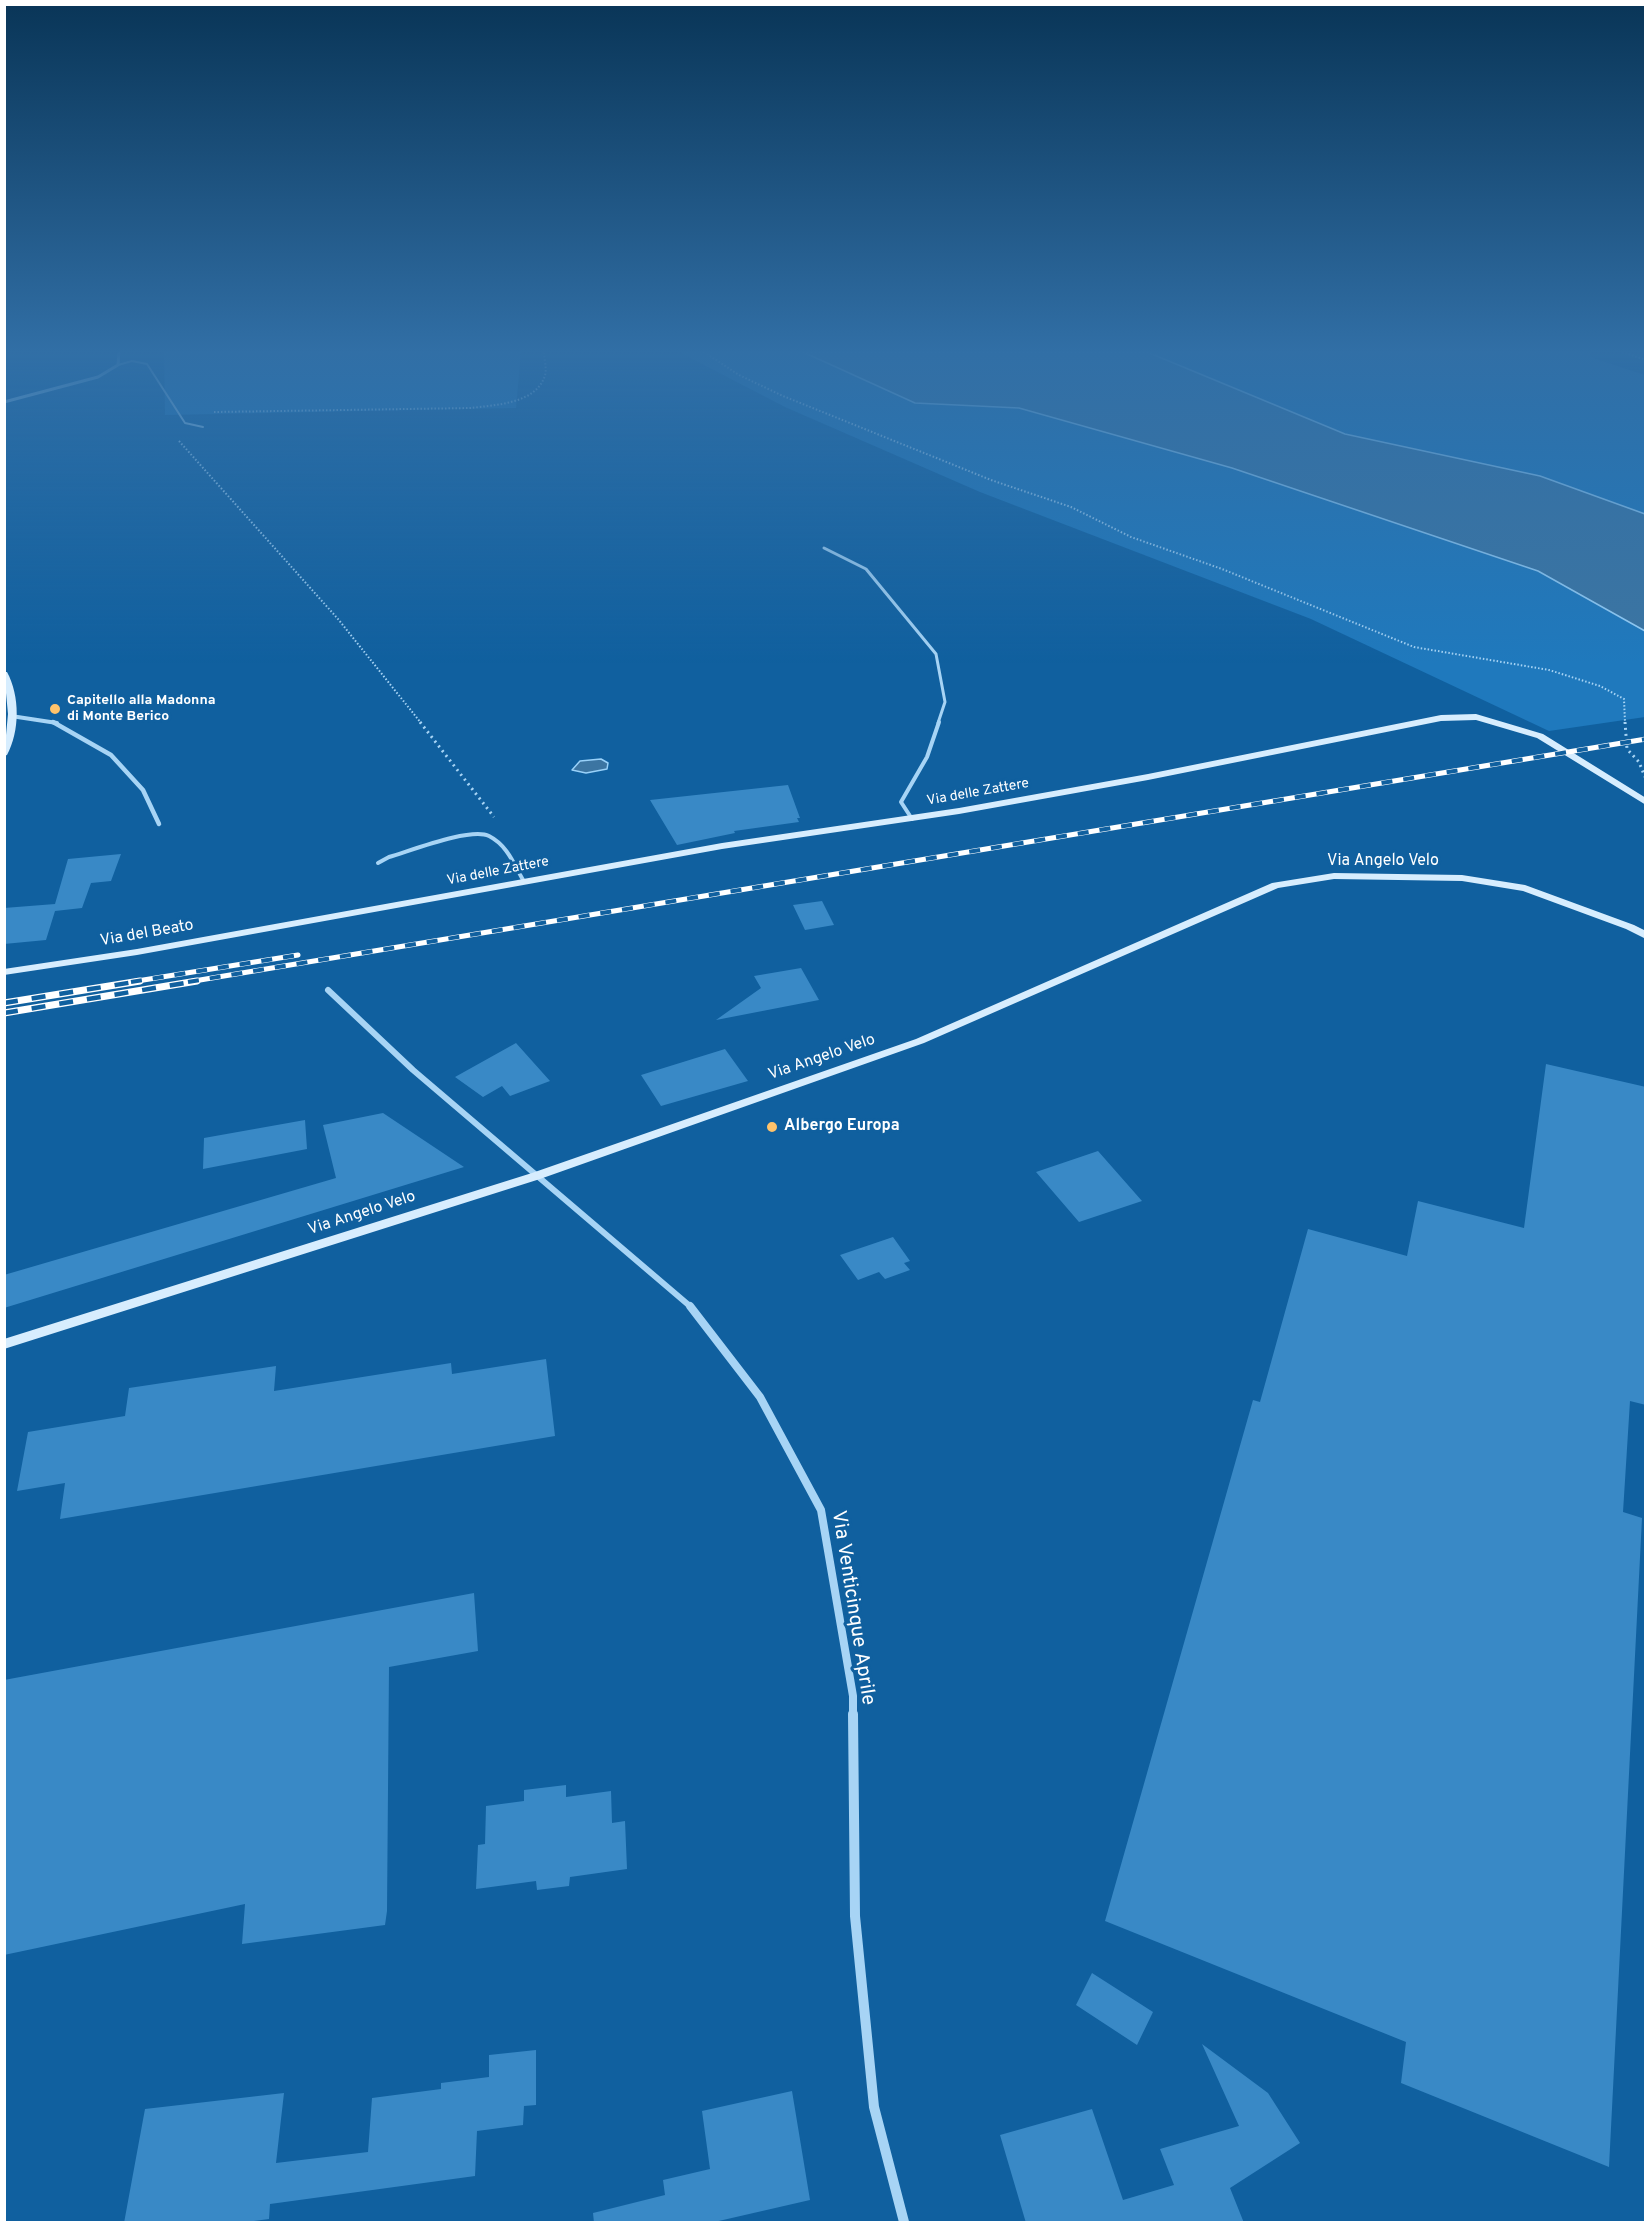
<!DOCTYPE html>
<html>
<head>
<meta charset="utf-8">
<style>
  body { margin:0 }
  #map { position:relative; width:1650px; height:2227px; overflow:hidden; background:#10609f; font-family:Overpass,sans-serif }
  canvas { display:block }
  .frame { position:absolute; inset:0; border:6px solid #fff; pointer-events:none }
</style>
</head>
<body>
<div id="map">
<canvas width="1650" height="2227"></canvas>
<div class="frame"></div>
</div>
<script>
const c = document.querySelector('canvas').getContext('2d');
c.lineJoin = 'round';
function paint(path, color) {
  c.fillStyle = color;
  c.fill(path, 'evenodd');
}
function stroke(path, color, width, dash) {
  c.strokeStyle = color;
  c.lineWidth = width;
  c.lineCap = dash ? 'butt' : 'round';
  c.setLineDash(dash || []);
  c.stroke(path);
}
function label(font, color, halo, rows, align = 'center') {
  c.font = font + ' Overpass,sans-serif';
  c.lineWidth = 6;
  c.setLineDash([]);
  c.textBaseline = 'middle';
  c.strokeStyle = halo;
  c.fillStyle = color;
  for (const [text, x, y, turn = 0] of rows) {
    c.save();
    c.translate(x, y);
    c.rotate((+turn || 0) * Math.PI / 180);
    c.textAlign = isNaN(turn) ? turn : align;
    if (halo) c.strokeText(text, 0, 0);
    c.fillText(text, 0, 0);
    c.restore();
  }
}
paint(new Path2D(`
  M 164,352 L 521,352 L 516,408 L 165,415 Z
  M 679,352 L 1589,352 L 1593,358 L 1645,375 L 1645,717 L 1549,731 L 1311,619 L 980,492 L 785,407 Z`), '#1f79bd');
const water = new Path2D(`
  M 803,352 L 1147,352 L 1345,434 L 1540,476 L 1645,514 L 1645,631 L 1538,571 L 1232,468 L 1019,408 L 915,403 Z
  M 601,759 L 608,763 L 607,769 L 586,773 L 572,770 L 580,761 Z`);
paint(water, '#3c75a2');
stroke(water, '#99d1f9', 1.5);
paint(new Path2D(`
  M 788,785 L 800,818 L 797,818 L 799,822 L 734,831 L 735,833 L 677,845 L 650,800 Z
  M 121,854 L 111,881 L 91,883 L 82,908 L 55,911 L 46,940 L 4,944 L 4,908 L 55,904 L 68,859 Z
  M 822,901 L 834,925 L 805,930 L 793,905 Z
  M 801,968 L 819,1000 L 716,1020 L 761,988 L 754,976 Z
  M 516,1043 L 550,1081 L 510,1096 L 502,1086 L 483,1097 L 455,1077 Z
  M 725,1049 L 748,1081 L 661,1106 L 641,1075 Z
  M 1546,1064 L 1646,1087 L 1646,1405 L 1630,1401 L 1623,1512 L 1642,1518 L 1609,2167 L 1401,2083 L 1406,2042 L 1105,1921 L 1253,1400 L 1260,1402 L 1308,1229 L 1407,1256 L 1418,1201 L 1524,1228 Z
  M 383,1113 L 464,1167 L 4,1308 L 4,1275 L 336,1178 L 323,1125 Z
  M 305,1120 L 307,1149 L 203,1169 L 204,1138 Z
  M 1098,1151 L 1142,1201 L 1079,1222 L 1036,1172 Z
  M 893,1237 L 910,1261 L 904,1263 L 910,1270 L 885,1279 L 879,1272 L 858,1280 L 840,1255 Z
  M 546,1359 L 555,1436 L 60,1519 L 65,1483 L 17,1491 L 28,1432 L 125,1416 L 129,1388 L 276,1366 L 274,1391 L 451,1363 L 452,1374 Z
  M 474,1593 L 478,1651 L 389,1667 L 387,1911 L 385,1925 L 242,1944 L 245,1904 L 4,1955 L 4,1680 Z
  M 566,1785 L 566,1797 L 611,1791 L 612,1823 L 625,1821 L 627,1869 L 570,1877 L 569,1886 L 537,1890 L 536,1881 L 476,1889 L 478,1845 L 485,1844 L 486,1806 L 524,1801 L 524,1790 Z
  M 1092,1973 L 1153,2012 L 1137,2045 L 1076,2005 Z
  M 1202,2044 L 1268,2093 L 1300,2143 L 1230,2188 L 1244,2223 L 1026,2223 L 1000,2135 L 1092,2109 L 1123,2200 L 1174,2185 L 1160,2149 L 1239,2126 Z
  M 536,2050 L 536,2105 L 524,2106 L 523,2125 L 477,2131 L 475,2176 L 270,2204 L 269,2219 L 239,2223 L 124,2223 L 145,2109 L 284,2093 L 276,2163 L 368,2152 L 372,2098 L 441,2089 L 441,2083 L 489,2077 L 489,2055 Z
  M 792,2091 L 810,2200 L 710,2223 L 594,2223 L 593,2213 L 665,2195 L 663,2180 L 710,2169 L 702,2111 Z`), '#3989c6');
stroke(new Path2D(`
  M 704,352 L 739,375 L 783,396 L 991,480 L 1071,507 L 1131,537 L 1222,569 L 1414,647 L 1549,670 L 1600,686 L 1624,699 L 1625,723
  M 1622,352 L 1646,360
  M 214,412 L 471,408 C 494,405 537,404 545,375 C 547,368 544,359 544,352
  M 179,441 L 338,619 L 421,723`), '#a7d4f5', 2, [1.5, 2]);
stroke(new Path2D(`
  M 420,722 L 494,817
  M 1625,722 L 1627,749 L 1639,762 L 1645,777`), '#a7d4f5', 3, [2, 4]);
stroke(new Path2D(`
  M 118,365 L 132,361 L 147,364 L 185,423 L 203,427`), '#a7d4f5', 2);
stroke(new Path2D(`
  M 824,548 L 866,569 L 936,654 L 945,702 L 938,723`), '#a7d4f5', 3);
stroke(new Path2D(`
  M 912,819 L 901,802 L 927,757 L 939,722
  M 378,863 L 389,857 C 410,851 471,827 489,836 C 507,845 514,864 523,880`), '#a7d4f5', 4);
stroke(new Path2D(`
  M 4,402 L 98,377 L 118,365 L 119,352`), '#a7d4f5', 3);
stroke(new Path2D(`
  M 11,716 L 57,723`), '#a7d4f5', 4);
stroke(new Path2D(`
  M 53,722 L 111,755 L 143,790 L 159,824`), '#a7d4f5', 4.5);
stroke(new Path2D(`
  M 328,990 L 413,1070 L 691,1307`), '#a7d4f5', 6);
stroke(new Path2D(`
  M 690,1306 L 760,1397 L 821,1510 L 853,1696 L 853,1715`), '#a7d4f5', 8);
stroke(new Path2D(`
  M 853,1714 L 855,1916 L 874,2107 L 904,2222`), '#a7d4f5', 10);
paint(new Path2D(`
  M 4,672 L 7,672 C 20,696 20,731 7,755 L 4,756 L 8,714 Z
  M 1476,714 L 1543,734 L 1646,798 L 1646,805 L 1537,738 L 1476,720 L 1441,721 L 1148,780 L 959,814 L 722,849 L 137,955 L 4,975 L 4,969 L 137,949 L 722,843 L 959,808 L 1148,774 L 1441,715 Z
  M 1334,873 L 1462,875 L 1525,885 L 1634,925 L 1646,931 L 1646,939 L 1626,929 L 1523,891 L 1462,881 L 1334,879 L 1278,888 L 924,1043 L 540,1179 L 4,1349 L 4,1339 L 532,1173 L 916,1039 L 1272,883 Z`), '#d7edfe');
const railFar1 = new Path2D(`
  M 131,982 L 298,955
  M 188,982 L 1646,739`);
const rail = new Path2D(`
  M 4,1003 L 140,981
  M 4,1013 L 197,981`);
stroke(railFar1, '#fff', 5);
stroke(rail, '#fff', 7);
stroke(railFar1, '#10609f', 4, [11]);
stroke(rail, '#10609f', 4.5, [14]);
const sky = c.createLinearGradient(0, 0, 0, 664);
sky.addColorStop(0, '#093557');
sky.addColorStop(0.53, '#316fa6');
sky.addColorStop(1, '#316fa600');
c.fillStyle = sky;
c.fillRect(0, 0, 1650, 664);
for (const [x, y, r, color] of [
  [55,709,6,"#ffc36b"],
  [772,1127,6,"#ffc36b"]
]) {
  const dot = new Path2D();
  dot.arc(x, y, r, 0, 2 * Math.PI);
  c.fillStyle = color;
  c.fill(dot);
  stroke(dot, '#10609f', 2);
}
label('bold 14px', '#fff', '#10609f', [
  ["Capitello alla Madonna",67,701],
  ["di Monte Berico",67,717]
], 'left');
label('14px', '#fff', '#10609f', [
  ["Via delle Zattere",978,793,-10],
  ["Via delle Zattere",498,872,-11]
]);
label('16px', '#fff', '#10609f', [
  ["Via Angelo Velo",1383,862],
  ["Via del Beato",147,934,-10],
  ["Via Angelo Velo",822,1058,-19],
  ["Via Angelo Velo",362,1214,-18]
]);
label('bold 16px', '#fff', '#10609f', [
  ["Albergo Europa",784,1127]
], 'left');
label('20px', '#fff', '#10609f', [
  ["Via Venticinque Aprile",852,1608,81]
]);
</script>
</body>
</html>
